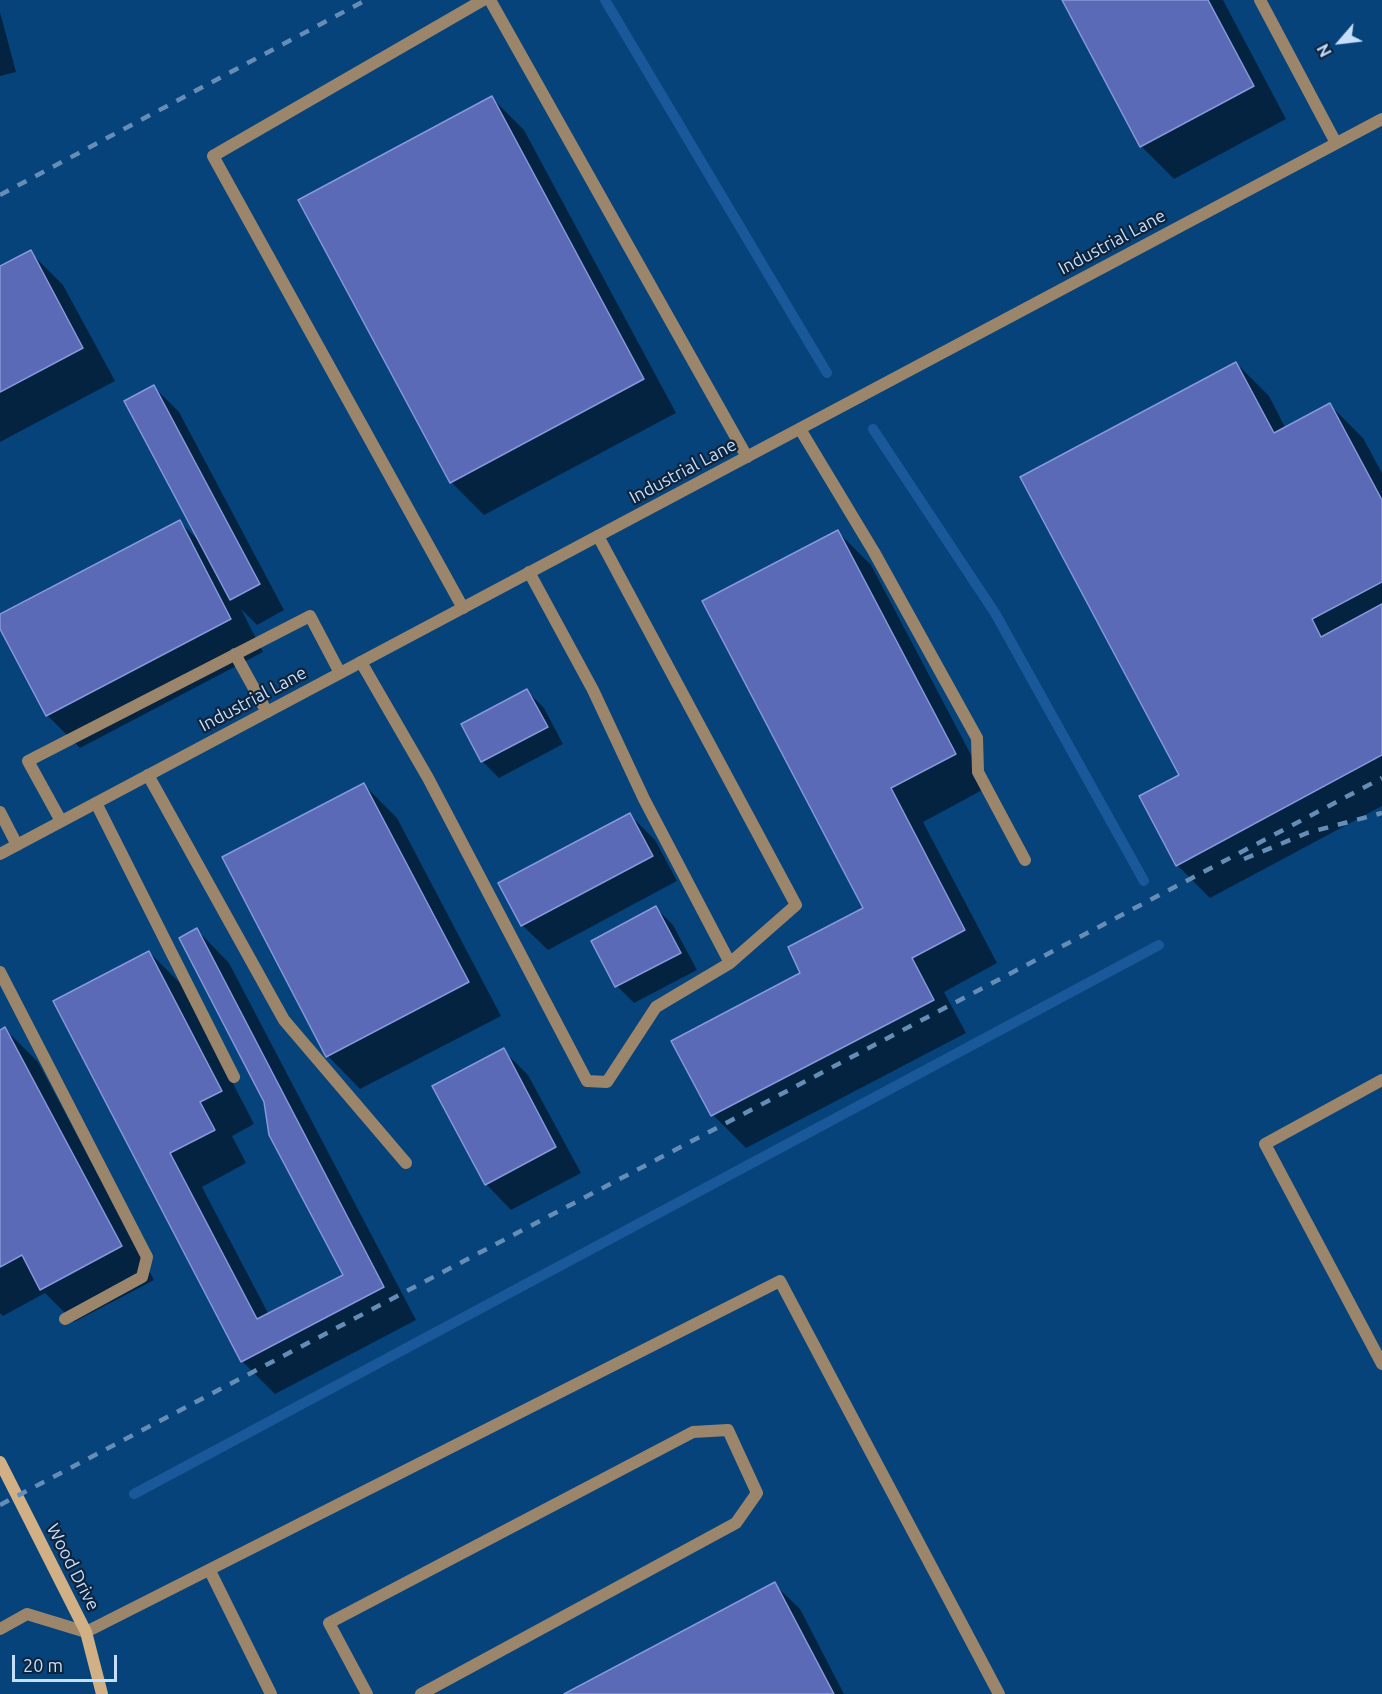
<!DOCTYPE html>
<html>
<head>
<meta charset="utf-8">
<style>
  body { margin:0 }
  #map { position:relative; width:1382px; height:1694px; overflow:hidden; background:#083c6d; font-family:Ubuntu,sans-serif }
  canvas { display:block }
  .north { position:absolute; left:1310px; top:12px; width:60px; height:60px; -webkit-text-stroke:4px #0f233a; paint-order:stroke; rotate:242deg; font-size:16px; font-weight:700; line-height:24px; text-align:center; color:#c4defc }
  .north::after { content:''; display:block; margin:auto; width:21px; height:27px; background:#c4defc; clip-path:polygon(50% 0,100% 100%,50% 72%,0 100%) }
  .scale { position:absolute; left:12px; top:1655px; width:105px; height:27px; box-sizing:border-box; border:3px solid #c4defc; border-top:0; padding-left:8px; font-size:18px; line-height:21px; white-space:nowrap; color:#c4defc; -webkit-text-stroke:4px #0f233a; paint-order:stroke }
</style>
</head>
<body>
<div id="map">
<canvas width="1382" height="1694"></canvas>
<div class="north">N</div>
<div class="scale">20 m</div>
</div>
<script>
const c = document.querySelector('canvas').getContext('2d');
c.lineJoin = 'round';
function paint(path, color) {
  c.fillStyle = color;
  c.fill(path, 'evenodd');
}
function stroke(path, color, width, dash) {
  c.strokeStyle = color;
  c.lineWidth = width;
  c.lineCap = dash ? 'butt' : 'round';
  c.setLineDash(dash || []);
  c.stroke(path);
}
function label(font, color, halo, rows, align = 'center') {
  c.font = font + ' Ubuntu,sans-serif';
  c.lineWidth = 4.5;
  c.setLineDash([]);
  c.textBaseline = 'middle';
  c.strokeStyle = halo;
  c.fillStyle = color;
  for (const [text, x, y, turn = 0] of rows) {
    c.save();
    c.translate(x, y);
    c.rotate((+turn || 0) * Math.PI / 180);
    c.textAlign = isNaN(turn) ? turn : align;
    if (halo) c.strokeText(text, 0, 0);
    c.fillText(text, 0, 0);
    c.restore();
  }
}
paint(new Path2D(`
  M 0,0 L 1382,0 L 1382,1694 L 0,1694 Z`), '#07437b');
paint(new Path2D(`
  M 1064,0 L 1223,0 L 1286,119 L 1174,179 L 1141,146 Z
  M 0,12 L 16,72 L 0,76 Z
  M 491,97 L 524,130 L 676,413 L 484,515 L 451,482 L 300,200 Z
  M 30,252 L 63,285 L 115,381 L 0,442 L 0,268 Z
  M 1236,363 L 1269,396 L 1286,429 L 1330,405 L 1363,438 L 1382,473 L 1382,806 L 1210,898 L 1177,865 L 1181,776 Z
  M 154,387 L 179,412 L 284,610 L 257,625 L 241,609 L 263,652 L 80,748 L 47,715 L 0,626 L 0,616 L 180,522 L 201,543 Z
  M 838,532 L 871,565 L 988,787 L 923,822 L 997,963 L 944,992 L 966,1033 L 746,1148 L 713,1115 L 673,1041 L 802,974 L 865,908 Z
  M 527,691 L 544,708 L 563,744 L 499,778 L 482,761 Z
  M 364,785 L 397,818 L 501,1016 L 360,1089 L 328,1056 Z
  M 630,815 L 655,840 L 677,881 L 548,950 L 522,925 Z
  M 656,908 L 673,925 L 697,970 L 634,1003 L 617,986 L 593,941 Z
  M 197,930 L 229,963 L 416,1320 L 275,1394 L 242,1361 L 55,1001 L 149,952 L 182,985 L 254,1124 L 232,1136 L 246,1163 L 202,1187 L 269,1315 L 345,1276 L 266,1101 Z
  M 5,1029 L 38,1062 L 154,1280 L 74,1322 L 45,1293 L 3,1316 L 0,1313 L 0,1032 Z
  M 503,1050 L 528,1075 L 581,1173 L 511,1210 L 486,1184 L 434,1086 Z
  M 774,1584 L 800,1609 L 844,1694 L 567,1694 Z`), '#0007');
stroke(new Path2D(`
  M 605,0 L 827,373
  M 873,429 L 995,613 L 1144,881
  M 134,1494 L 1159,945`), '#1a5999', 10);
const building = new Path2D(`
  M 1062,0 L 1208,0 L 1254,86 L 1140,147 Z
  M 492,96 L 644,379 L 450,483 L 298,200 Z
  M 31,250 L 83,348 L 0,392 L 0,266 Z
  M 1236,362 L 1274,433 L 1330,403 L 1382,500 L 1382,582 L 1312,619 L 1321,637 L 1382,604 L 1382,755 L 1176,866 L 1139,796 L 1179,775 L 1020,477 Z
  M 154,385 L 260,584 L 230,600 L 124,401 Z
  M 180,520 L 231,619 L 46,716 L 0,629 L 0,614 Z
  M 838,530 L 956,754 L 891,788 L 965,930 L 912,958 L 934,1000 L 711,1116 L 671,1041 L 800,973 L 788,947 L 863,908 L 702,601 Z
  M 527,689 L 548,727 L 481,762 L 461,724 Z
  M 364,783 L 469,982 L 326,1057 L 222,857 Z
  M 630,813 L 653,856 L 521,926 L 498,883 Z
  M 656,906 L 681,953 L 615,987 L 591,941 Z
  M 197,928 L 384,1287 L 241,1362 L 53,1001 L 149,951 L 222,1091 L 200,1102 L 215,1130 L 170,1153 L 257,1319 L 343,1275 L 269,1135 L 264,1102 L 179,938 Z
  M 5,1027 L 122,1246 L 40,1290 L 22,1255 L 0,1267 L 0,1030 Z
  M 504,1048 L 556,1147 L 485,1185 L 432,1086 Z
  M 775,1582 L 834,1694 L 564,1694 Z`);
paint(building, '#5a6ab7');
stroke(building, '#8798db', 1.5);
stroke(new Path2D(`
  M 490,0 L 747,457
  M 1260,0 L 1336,143
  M 800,429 L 874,552 L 977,738 L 978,772 L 1025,860
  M 529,572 L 593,690 L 644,799 L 730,963
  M 463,608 L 213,156 L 483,0
  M 235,654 L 267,712
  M 361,662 L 428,778 L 587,1081 L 607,1082 L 656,1007 L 730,963 L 796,905 L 598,536
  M 148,775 L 284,1020 L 406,1163
  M 96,803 L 234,1077
  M 0,812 L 17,845
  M 61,821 L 28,761 L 310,616 L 340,673
  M 0,972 L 147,1257 L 142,1277 L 65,1319
  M 1382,1080 L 1265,1144 L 1382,1364
  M 210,1571 L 271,1694
  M 0,1629 L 27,1614 L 86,1632 L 780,1281 L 999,1694
  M 367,1694 L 329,1623 L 693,1432 L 728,1430 L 757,1493 L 736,1523 L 421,1694`), '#9b866c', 12);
stroke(new Path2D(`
  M 0,854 L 1382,119`), '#9b866c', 12);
stroke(new Path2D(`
  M 0,1462 L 86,1632 L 102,1694`), '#d1b086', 12);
stroke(new Path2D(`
  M 0,195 L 366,0
  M 1244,859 L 1307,833 L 1382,813
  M 0,1505 L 1382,778`), '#668db5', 4.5, [10, 10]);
label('18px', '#c4defc', '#0f233a', [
  ["Industrial Lane",1112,242,-28],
  ["Industrial Lane",683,471,-28],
  ["Industrial Lane",253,699,-28],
  ["Wood Drive",73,1567,63]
]);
</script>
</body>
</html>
